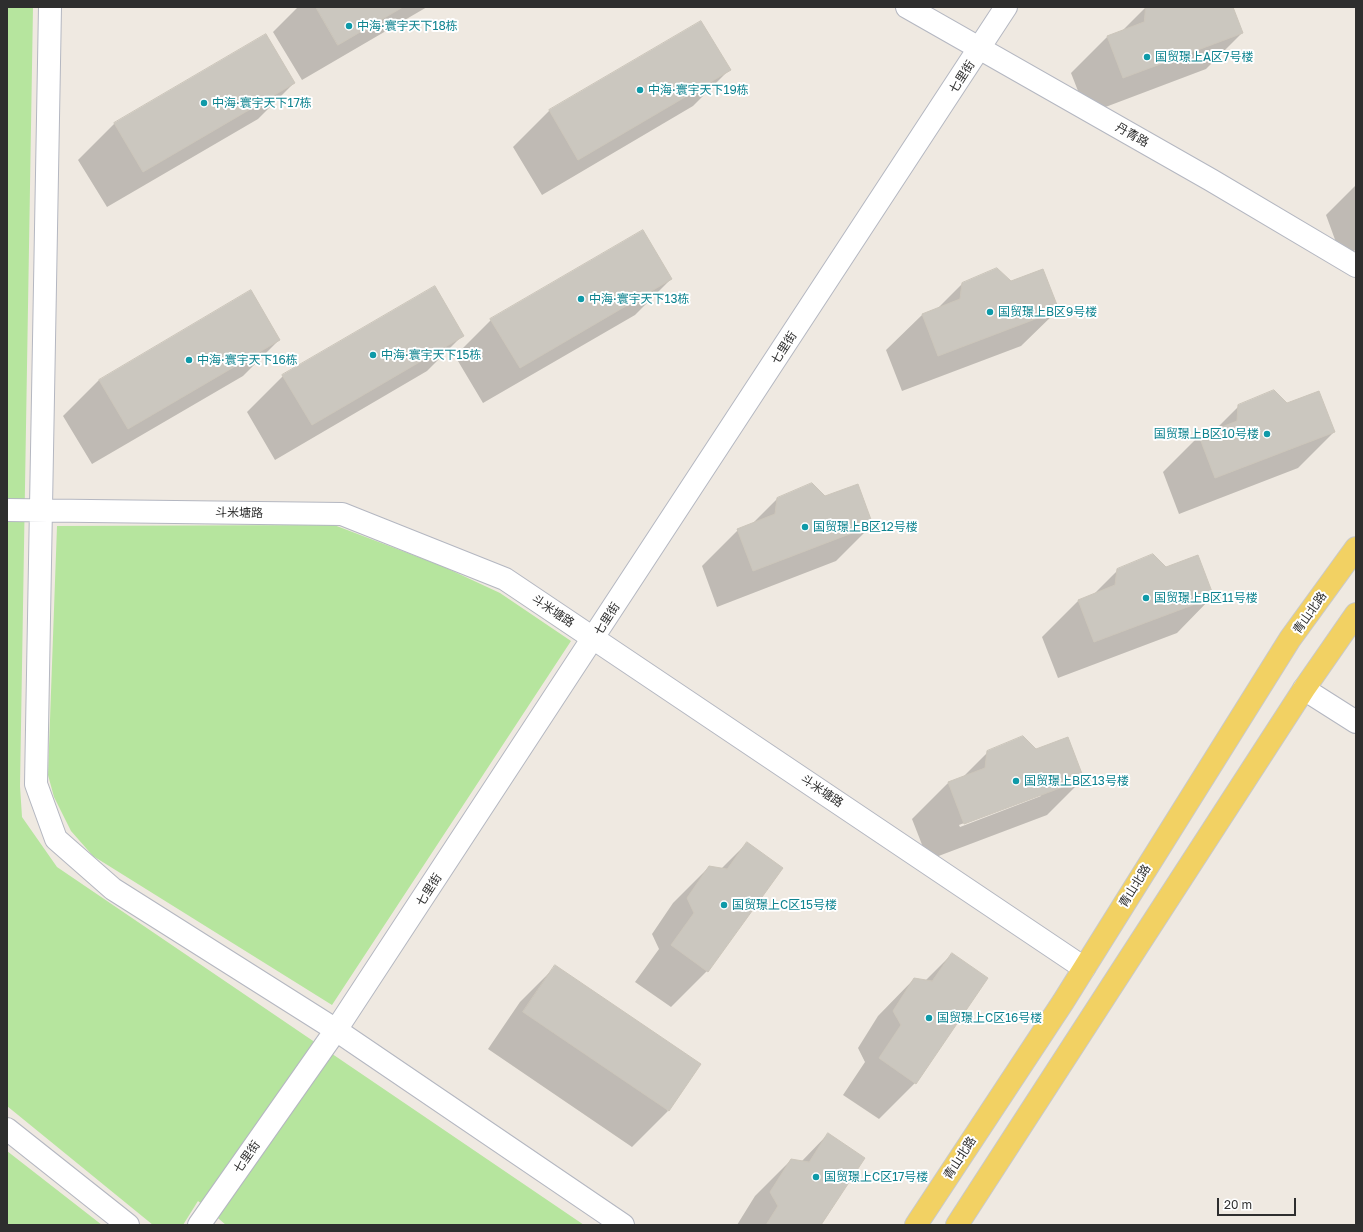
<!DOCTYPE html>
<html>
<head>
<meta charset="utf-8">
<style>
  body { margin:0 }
  #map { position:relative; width:1363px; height:1232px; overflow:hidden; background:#efe9e1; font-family:"Golos Text",sans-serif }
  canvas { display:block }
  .frame { position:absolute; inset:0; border:8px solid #2e2e2e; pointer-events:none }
  .scale { position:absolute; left:1217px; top:1198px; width:79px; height:18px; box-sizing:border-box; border:2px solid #2e2e2e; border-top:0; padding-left:5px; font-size:12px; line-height:14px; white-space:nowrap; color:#2e2e2e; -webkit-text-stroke:3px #fff; paint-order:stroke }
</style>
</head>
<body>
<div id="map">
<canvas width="1363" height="1232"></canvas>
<div class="frame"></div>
<div class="scale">20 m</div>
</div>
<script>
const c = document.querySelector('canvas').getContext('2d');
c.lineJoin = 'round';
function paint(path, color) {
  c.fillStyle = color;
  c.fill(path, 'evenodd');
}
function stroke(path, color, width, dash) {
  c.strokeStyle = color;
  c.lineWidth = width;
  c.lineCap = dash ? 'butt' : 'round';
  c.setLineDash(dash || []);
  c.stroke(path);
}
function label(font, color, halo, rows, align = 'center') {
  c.font = font + ' "Golos Text","Noto Sans SC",sans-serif';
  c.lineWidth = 4;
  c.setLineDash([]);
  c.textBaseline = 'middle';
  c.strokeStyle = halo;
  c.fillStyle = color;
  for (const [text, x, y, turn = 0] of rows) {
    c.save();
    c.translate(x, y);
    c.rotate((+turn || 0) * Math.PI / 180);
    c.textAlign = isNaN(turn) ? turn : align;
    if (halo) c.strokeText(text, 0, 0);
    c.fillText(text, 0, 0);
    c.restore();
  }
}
paint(new Path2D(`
  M 7,7 L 33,7 L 20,786 L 22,817 L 57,867 L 584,1225 L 226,1225 L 198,1201 L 183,1225 L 153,1225 L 7,1106 Z
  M 334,525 L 442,566 L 500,593 L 571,641 L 332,1005 L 93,856 L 71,831 L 54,797 L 48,775 L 57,526 Z
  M 7,1151 L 102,1225 L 7,1225 Z`), '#b6e59e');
paint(new Path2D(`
  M 298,7 L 427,7 L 302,80 L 273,32 Z
  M 1146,7 L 1232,7 L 1242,33 L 1206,69 L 1087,114 L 1071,73 L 1107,37 L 1121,32 Z
  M 701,22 L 729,70 L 693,106 L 542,195 L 513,147 L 549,111 Z
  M 266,35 L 294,83 L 258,119 L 107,207 L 78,160 L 114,124 Z
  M 1356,185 L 1356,250 L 1341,256 L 1326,215 Z
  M 671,279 L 635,315 L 483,403 L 455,356 L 491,320 Z
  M 1010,282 L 1058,310 L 1021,346 L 902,391 L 886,350 L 923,314 L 937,309 L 962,284 Z
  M 463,335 L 427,371 L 275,460 L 247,412 L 283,376 Z
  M 279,340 L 243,376 L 92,464 L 63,416 L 99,380 Z
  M 1239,406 L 1334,432 L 1298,468 L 1179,514 L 1163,472 L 1199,436 L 1214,431 Z
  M 825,497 L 872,525 L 836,561 L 717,607 L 702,566 L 738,530 L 752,524 L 777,499 Z
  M 1166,568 L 1213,596 L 1177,633 L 1058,678 L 1042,637 L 1078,601 L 1093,595 L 1118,570 Z
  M 1036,750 L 1083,779 L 1047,815 L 928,860 L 912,819 L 948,783 L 962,778 L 988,752 ZM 1041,794 L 1041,796 L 960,827 L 959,825 Z
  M 747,843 L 707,971 L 671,1007 L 635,982 L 659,949 L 652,934 L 673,903 L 709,867 L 721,869 Z
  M 952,954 L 915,1083 L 879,1119 L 843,1095 L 865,1062 L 858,1048 L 878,1016 L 914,979 L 925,981 Z
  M 556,966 L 668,1111 L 632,1147 L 488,1049 L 520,1002 Z
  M 828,1134 L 820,1225 L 737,1225 L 755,1196 L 791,1160 L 801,1162 Z`), '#0003');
const building = new Path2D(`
  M 316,7 L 403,7 L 338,45 Z
  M 1146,7 L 1233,7 L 1243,33 L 1123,78 L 1107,36 L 1144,22 Z
  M 701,21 L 731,70 L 578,160 L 549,110 Z
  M 266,34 L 295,83 L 143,172 L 114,123 Z
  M 643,230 L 672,279 L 520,368 L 490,319 Z
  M 997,268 L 1011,281 L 1043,269 L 1059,310 L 938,356 L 922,314 L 960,299 L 962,283 Z
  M 435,286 L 464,336 L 312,425 L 282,375 Z
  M 251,290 L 280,340 L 128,429 L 99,380 Z
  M 1274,390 L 1287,403 L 1319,391 L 1335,432 L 1215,478 L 1199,436 L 1237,421 L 1238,405 Z
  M 812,483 L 825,496 L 858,484 L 873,525 L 753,571 L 737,529 L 775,514 L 777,498 Z
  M 1153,554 L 1166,567 L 1198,555 L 1214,597 L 1094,642 L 1078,600 L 1115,585 L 1117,569 Z
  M 1023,736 L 1036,749 L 1068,737 L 1084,779 L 964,824 L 948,782 L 985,768 L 987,751 Z
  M 747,842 L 783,868 L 708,972 L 671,945 L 694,913 L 687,898 L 709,866 L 727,869 Z
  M 952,953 L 988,978 L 916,1084 L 879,1058 L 901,1025 L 893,1011 L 914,978 L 932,981 Z
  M 555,965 L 701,1064 L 669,1111 L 523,1012 Z
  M 828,1133 L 865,1158 L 821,1225 L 766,1225 L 778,1206 L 770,1192 L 791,1159 L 809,1162 Z`);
paint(building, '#cbc7bf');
stroke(building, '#cbc5ba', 1);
const minor = new Path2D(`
  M 50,7 L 36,784 L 56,839 L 113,889 L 336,1030 L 623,1225
  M 907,7 L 1211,180 L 1356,266
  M 7,510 L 342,514 L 505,579 L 1084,968
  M 1304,689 L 1356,722
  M 7,1129 L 128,1225`);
const tertiary = new Path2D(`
  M 199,1225 L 336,1030 L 1006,7`);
const primary = new Path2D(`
  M 916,1225 L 1063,1002 L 1290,639 L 1356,548
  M 957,1225 L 1304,689 L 1356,614`);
stroke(minor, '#b4b7c1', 24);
stroke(tertiary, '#b4b7c1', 24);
stroke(primary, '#c9c9c9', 24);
stroke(minor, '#fff', 22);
stroke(tertiary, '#fff', 22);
stroke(primary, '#f2d163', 22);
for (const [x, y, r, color] of [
  [349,26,4,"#0f9aa8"],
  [1147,57,4,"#0f9aa8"],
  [640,90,4,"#0f9aa8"],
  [204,103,4,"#0f9aa8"],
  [581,299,4,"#0f9aa8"],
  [990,312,4,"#0f9aa8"],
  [373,355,4,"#0f9aa8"],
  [189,360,4,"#0f9aa8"],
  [1267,434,4,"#0f9aa8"],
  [805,527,4,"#0f9aa8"],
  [1146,598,4,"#0f9aa8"],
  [1016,781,4,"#0f9aa8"],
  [724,905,4,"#0f9aa8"],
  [929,1018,4,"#0f9aa8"],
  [816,1177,4,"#0f9aa8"]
]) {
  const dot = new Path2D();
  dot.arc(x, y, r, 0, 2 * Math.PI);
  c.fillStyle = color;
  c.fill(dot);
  stroke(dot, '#fff', 1.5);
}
label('12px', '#0d838f', '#fff', [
  ["中海·寰宇天下18栋",357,26],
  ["国贸璟上A区7号楼",1155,57],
  ["中海·寰宇天下19栋",648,90],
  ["中海·寰宇天下17栋",212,103],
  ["中海·寰宇天下13栋",589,299],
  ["国贸璟上B区9号楼",998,312],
  ["中海·寰宇天下15栋",381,355],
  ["中海·寰宇天下16栋",197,360],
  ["国贸璟上B区10号楼",1259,434,"right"],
  ["国贸璟上B区12号楼",813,527],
  ["国贸璟上B区11号楼",1154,598],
  ["国贸璟上B区13号楼",1024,781],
  ["国贸璟上C区15号楼",732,905],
  ["国贸璟上C区16号楼",937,1018],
  ["国贸璟上C区17号楼",824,1177]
], 'left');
label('12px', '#2e2e2e', '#fff', [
  ["七里街",962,77,-57],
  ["丹青路",1132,135,29],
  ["七里街",784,348,-57],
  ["斗米塘路",239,513,1],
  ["斗米塘路",553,611,34],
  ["青山北路",1310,613,-55],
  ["七里街",607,619,-57],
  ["斗米塘路",822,791,34],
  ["青山北路",1135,886,-58],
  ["七里街",429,890,-57],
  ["七里街",247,1157,-55],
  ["青山北路",960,1158,-57]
]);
</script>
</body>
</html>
